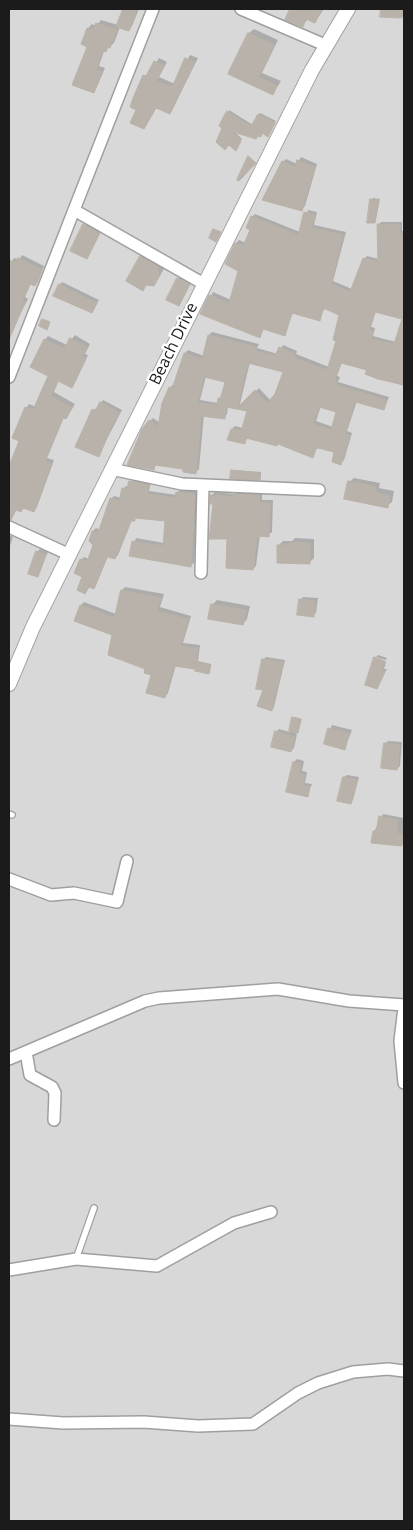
<!DOCTYPE html>
<html>
<head>
<meta charset="utf-8">
<style>
  body { margin:0 }
  #map { position:relative; width:413px; height:1530px; overflow:hidden; background:#ebe9e2; font-family:"Open Sans",sans-serif }
  canvas { display:block }
  .frame { position:absolute; inset:0; border:10px solid #1b1b1b; pointer-events:none }
</style>
</head>
<body>
<div id="map">
<canvas width="413" height="1530"></canvas>
<div class="frame"></div>
</div>
<script>
const c = document.querySelector('canvas').getContext('2d');
c.lineJoin = 'round';
function paint(path, color) {
  c.fillStyle = color;
  c.fill(path, 'evenodd');
}
function stroke(path, color, width, dash) {
  c.strokeStyle = color;
  c.lineWidth = width;
  c.lineCap = dash ? 'butt' : 'round';
  c.setLineDash(dash || []);
  c.stroke(path);
}
function label(font, color, halo, rows, align = 'center') {
  c.font = font + ' "Open Sans",sans-serif';
  c.lineWidth = 5;
  c.setLineDash([]);
  c.textBaseline = 'middle';
  c.strokeStyle = halo;
  c.fillStyle = color;
  for (const [text, x, y, turn = 0] of rows) {
    c.save();
    c.translate(x, y);
    c.rotate((+turn || 0) * Math.PI / 180);
    c.textAlign = isNaN(turn) ? turn : align;
    if (halo) c.strokeText(text, 0, 0);
    c.fillText(text, 0, 0);
    c.restore();
  }
}
paint(new Path2D(`
  M 9,9 L 404,9 L 404,1521 L 9,1521 Z`), '#d9d8d8');
paint(new Path2D(`
  M 121,9 L 139,9 L 132,26 L 129,30 L 120,27 L 114,43 L 104,51 L 99,66 L 105,68 L 97,87 L 93,91 L 89,46 L 83,44 L 88,28 L 92,24 L 96,26 L 101,20 L 118,25 L 124,10 Z
  M 292,9 L 324,9 L 315,22 L 308,19 L 302,26 L 287,19 Z
  M 382,9 L 404,9 L 404,15 L 402,17 L 382,16 Z
  M 254,29 L 278,40 L 262,73 L 281,81 L 273,94 L 230,74 L 249,33 Z
  M 190,55 L 198,58 L 173,108 L 170,112 L 157,107 L 144,128 L 138,110 L 144,76 L 149,73 L 159,58 L 167,62 L 159,77 L 175,84 Z
  M 229,110 L 253,125 L 260,113 L 276,121 L 269,134 L 263,132 L 261,136 L 233,130 L 242,139 L 237,148 L 229,143 Z
  M 301,157 L 317,164 L 305,206 L 301,210 L 283,162 L 286,159 L 297,164 Z
  M 373,198 L 380,199 L 375,222 L 372,199 Z
  M 308,210 L 317,212 L 314,225 L 346,232 L 333,281 L 352,289 L 364,259 L 367,256 L 379,259 L 378,225 L 381,222 L 402,222 L 402,231 L 404,231 L 404,386 L 367,373 L 368,369 L 342,362 L 337,376 L 340,377 L 338,382 L 389,397 L 384,409 L 357,401 L 347,431 L 352,433 L 344,460 L 341,463 L 336,451 L 318,446 L 313,457 L 278,443 L 248,438 L 244,443 L 232,429 L 235,426 L 243,428 L 249,410 L 228,406 L 227,414 L 224,417 L 204,415 L 199,469 L 196,472 L 185,468 L 157,464 L 153,469 L 150,421 L 153,418 L 160,423 L 170,388 L 172,385 L 174,386 L 185,353 L 188,350 L 204,356 L 209,335 L 212,332 L 259,344 L 257,348 L 278,354 L 283,345 L 297,351 L 296,354 L 329,367 L 338,340 L 341,315 L 325,307 L 320,319 L 293,313 L 284,334 L 264,328 L 260,337 L 202,314 L 213,292 L 231,300 L 240,270 L 226,263 L 236,243 L 239,240 L 246,243 L 252,229 L 252,217 L 255,214 L 300,232 ZM 376,311 L 403,319 L 396,342 L 373,336 L 375,328 L 371,327 ZM 250,362 L 284,371 L 276,395 L 271,401 L 259,388 L 239,408 ZM 206,376 L 226,381 L 218,403 L 200,400 ZM 321,406 L 338,412 L 333,427 L 316,421 Z
  M 89,220 L 103,228 L 87,257 L 72,250 Z
  M 146,252 L 163,263 L 164,269 L 154,285 L 147,284 L 143,289 L 141,257 Z
  M 22,255 L 44,266 L 38,282 L 35,285 L 31,283 L 25,297 L 28,299 L 11,332 L 9,331 L 9,266 L 14,258 L 19,260 Z
  M 181,276 L 192,281 L 179,305 L 178,279 Z
  M 62,282 L 99,300 L 94,309 L 92,312 L 60,285 Z
  M 75,335 L 90,344 L 85,354 L 88,355 L 75,382 L 72,386 L 59,380 L 54,392 L 75,404 L 69,414 L 64,417 L 47,458 L 54,460 L 37,507 L 34,511 L 25,507 L 21,511 L 9,505 L 9,468 L 20,440 L 26,408 L 29,404 L 36,407 L 49,375 L 45,340 L 48,336 L 67,345 Z
  M 103,400 L 122,410 L 98,456 L 93,410 L 97,408 Z
  M 234,470 L 261,472 L 261,478 L 233,471 Z
  M 133,478 L 151,482 L 149,491 L 177,495 L 180,489 L 198,491 L 194,563 L 191,565 L 130,555 L 136,538 L 164,543 L 166,520 L 138,517 L 132,520 L 118,555 L 115,558 L 108,556 L 96,585 L 93,588 L 90,586 L 85,593 L 81,560 L 84,557 L 89,559 L 94,544 L 93,531 L 96,528 L 101,530 L 111,499 L 114,496 L 121,498 L 123,489 L 126,486 L 129,487 Z
  M 354,478 L 380,483 L 379,488 L 394,491 L 392,502 L 387,506 L 349,482 Z
  M 238,491 L 262,492 L 262,500 L 273,500 L 272,532 L 268,535 L 260,535 L 256,566 L 253,569 L 229,538 L 212,495 L 215,492 L 235,494 Z
  M 9,535 L 13,537 L 9,549 Z
  M 295,538 L 314,539 L 314,558 L 309,563 L 279,545 L 283,541 L 292,541 Z
  M 40,549 L 48,552 L 37,576 L 37,552 Z
  M 125,587 L 164,594 L 160,607 L 191,616 L 183,643 L 200,645 L 198,661 L 211,664 L 209,671 L 198,664 L 194,668 L 176,665 L 168,693 L 164,697 L 153,674 L 113,634 L 81,605 L 84,602 L 116,614 L 122,590 Z
  M 303,597 L 318,598 L 316,613 L 313,615 L 300,600 Z
  M 217,600 L 250,606 L 247,619 L 243,624 L 212,605 Z
  M 378,655 L 387,658 L 386,660 L 376,657 Z
  M 266,657 L 285,660 L 274,707 L 272,710 L 265,689 L 263,660 Z
  M 375,659 L 386,662 L 384,669 L 387,669 L 376,687 Z
  M 295,717 L 302,719 L 295,733 L 297,734 L 294,748 L 291,751 L 276,732 L 279,729 L 290,732 Z
  M 332,725 L 352,730 L 345,748 L 325,743 Z
  M 388,741 L 402,742 L 400,766 L 397,769 L 385,744 Z
  M 297,759 L 304,761 L 302,771 L 307,772 L 305,783 L 312,784 L 307,795 L 288,791 L 294,762 Z
  M 347,775 L 359,777 L 353,800 L 350,803 L 344,777 Z
  M 383,814 L 404,818 L 404,842 L 401,844 L 374,832 Z`), '#0003');
const building = new Path2D(`
  M 123,9 L 137,9 L 129,31 L 116,27 Z
  M 290,9 L 322,9 L 315,23 L 306,19 L 303,27 L 285,20 Z
  M 381,9 L 403,9 L 402,18 L 380,17 Z
  M 96,23 L 117,30 L 110,48 L 108,47 L 106,52 L 103,51 L 96,70 L 102,72 L 94,93 L 72,85 L 87,47 L 81,44 L 87,28 L 93,30 Z
  M 248,33 L 274,45 L 259,77 L 277,86 L 273,95 L 228,74 Z
  M 185,58 L 195,62 L 170,114 L 156,108 L 144,129 L 130,123 L 136,110 L 130,107 L 133,98 L 143,75 L 146,76 L 154,61 L 164,66 L 156,81 L 172,87 Z
  M 227,111 L 251,126 L 258,114 L 275,123 L 268,137 L 262,133 L 261,137 L 258,136 L 256,139 L 230,131 L 241,141 L 236,151 L 229,145 L 225,150 L 216,142 L 222,128 L 219,126 Z
  M 248,156 L 256,163 L 239,181 L 237,180 Z
  M 297,160 L 315,167 L 302,211 L 262,200 L 282,161 L 295,167 Z
  M 370,199 L 379,200 L 375,223 L 367,223 Z
  M 304,212 L 315,215 L 312,228 L 343,235 L 331,284 L 350,292 L 363,258 L 378,262 L 377,224 L 400,225 L 399,233 L 404,234 L 404,385 L 378,379 L 365,374 L 367,370 L 341,363 L 335,379 L 337,380 L 336,385 L 387,400 L 384,410 L 355,402 L 345,434 L 350,435 L 341,465 L 332,462 L 334,452 L 318,448 L 316,448 L 313,458 L 278,444 L 277,446 L 246,438 L 245,444 L 227,440 L 231,429 L 240,430 L 242,428 L 247,411 L 226,407 L 225,419 L 201,416 L 196,474 L 183,472 L 183,469 L 155,465 L 154,470 L 127,465 L 142,429 L 149,420 L 158,427 L 162,403 L 169,387 L 172,389 L 184,353 L 202,359 L 208,335 L 257,347 L 255,351 L 275,356 L 279,347 L 295,354 L 294,358 L 327,370 L 336,341 L 333,340 L 339,315 L 323,308 L 320,321 L 292,313 L 285,336 L 263,329 L 260,338 L 200,314 L 209,295 L 229,303 L 238,271 L 225,264 L 235,243 L 243,246 L 250,230 L 246,228 L 251,216 L 298,235 ZM 375,312 L 402,319 L 394,344 L 371,339 L 373,331 L 369,330 ZM 248,363 L 283,372 L 275,394 L 267,403 L 255,390 L 237,408 ZM 204,377 L 225,382 L 221,398 L 218,398 L 217,405 L 198,403 ZM 319,407 L 336,412 L 331,430 L 313,424 Z
  M 83,224 L 100,233 L 87,259 L 70,251 Z
  M 213,229 L 221,232 L 216,242 L 209,238 Z
  M 140,256 L 159,267 L 157,270 L 160,275 L 154,286 L 146,285 L 143,291 L 126,281 Z
  M 18,258 L 42,270 L 35,286 L 30,284 L 22,301 L 25,302 L 9,340 L 9,260 L 16,263 Z
  M 177,278 L 190,284 L 179,306 L 166,300 Z
  M 59,284 L 97,303 L 92,313 L 53,296 Z
  M 42,319 L 50,322 L 47,330 L 39,326 Z
  M 70,338 L 87,347 L 82,357 L 86,359 L 72,388 L 58,381 L 51,396 L 72,408 L 66,419 L 63,418 L 45,461 L 52,464 L 34,512 L 23,508 L 21,512 L 16,510 L 11,520 L 9,520 L 9,466 L 19,441 L 12,438 L 25,407 L 33,410 L 48,376 L 30,367 L 44,339 L 64,349 Z
  M 100,402 L 120,413 L 113,423 L 99,457 L 75,447 L 92,409 L 95,411 Z
  M 231,470 L 260,473 L 260,480 L 230,479 Z
  M 129,481 L 149,485 L 147,494 L 175,498 L 176,492 L 195,494 L 191,567 L 129,556 L 132,541 L 163,546 L 165,521 L 135,518 L 135,521 L 131,521 L 115,559 L 107,557 L 94,589 L 89,587 L 85,594 L 77,590 L 82,577 L 74,573 L 80,559 L 87,562 L 93,545 L 89,541 L 92,531 L 98,533 L 110,498 L 119,501 L 122,488 L 127,489 Z
  M 348,481 L 376,487 L 375,492 L 390,496 L 388,508 L 344,499 Z
  M 234,494 L 259,495 L 259,503 L 270,503 L 269,537 L 257,536 L 253,570 L 226,568 L 227,539 L 209,539 L 213,504 L 210,504 L 210,495 L 234,497 Z
  M 289,542 L 310,543 L 310,564 L 277,563 L 277,545 L 289,545 Z
  M 36,551 L 46,555 L 38,577 L 28,574 Z
  M 121,590 L 161,598 L 157,611 L 188,619 L 181,646 L 198,648 L 195,669 L 174,666 L 165,698 L 146,693 L 151,675 L 144,673 L 145,669 L 108,655 L 112,635 L 74,621 L 80,605 L 114,618 Z
  M 299,599 L 315,601 L 314,617 L 297,615 Z
  M 211,604 L 246,610 L 243,625 L 208,619 Z
  M 374,657 L 385,661 L 382,671 L 385,672 L 377,689 L 365,685 Z
  M 262,659 L 283,662 L 272,711 L 257,706 L 263,690 L 256,689 Z
  M 197,662 L 211,665 L 209,674 L 195,671 Z
  M 292,717 L 301,720 L 298,733 L 289,731 Z
  M 328,728 L 349,733 L 345,750 L 324,744 Z
  M 275,731 L 295,737 L 291,752 L 271,747 Z
  M 384,743 L 400,745 L 397,770 L 381,768 Z
  M 293,762 L 301,763 L 299,774 L 305,775 L 303,786 L 310,787 L 308,797 L 286,792 Z
  M 343,777 L 357,780 L 351,804 L 337,801 Z
  M 379,816 L 398,820 L 396,833 L 403,834 L 402,846 L 371,843 L 373,831 L 376,832 Z`);
paint(building, '#b8b2ab');
stroke(building, '#bbb2a6', 1);
const service = new Path2D(`
  M 9,814 L 12,815
  M 76,1259 L 94,1208`);
const minor = new Path2D(`
  M 241,9 L 325,45
  M 74,210 L 153,9
  M 9,377 L 74,210 L 204,284
  M 111,469 L 182,484 L 319,490
  M 9,527 L 70,555
  M 201,573 L 203,485
  M 9,879 L 51,895 L 74,893 L 117,902 L 127,861
  M 404,1008 L 400,1041 L 404,1083
  M 26,1052 L 30,1075 L 52,1087 L 55,1093 L 54,1120
  M 9,1059 L 145,1001 L 159,998 L 278,989 L 349,1001 L 404,1005
  M 9,1270 L 76,1259 L 157,1266 L 234,1223 L 271,1212
  M 9,1419 L 63,1423 L 144,1422 L 198,1426 L 253,1424 L 298,1393 L 318,1383 L 353,1372 L 388,1369 L 404,1371`);
const tertiary = new Path2D(`
  M 9,684 L 33,627 L 312,70 L 348,9`);
stroke(service, '#9f9f9f', 8);
stroke(minor, '#9f9f9f', 14);
stroke(tertiary, '#9f9f9f', 16);
stroke(service, '#fff', 5.5);
stroke(minor, '#fff', 11);
stroke(tertiary, '#fff', 14);
label('16px', '#1b1b1b', '#fff', [
  ["Beach Drive",174,344,-64]
]);
</script>
</body>
</html>
